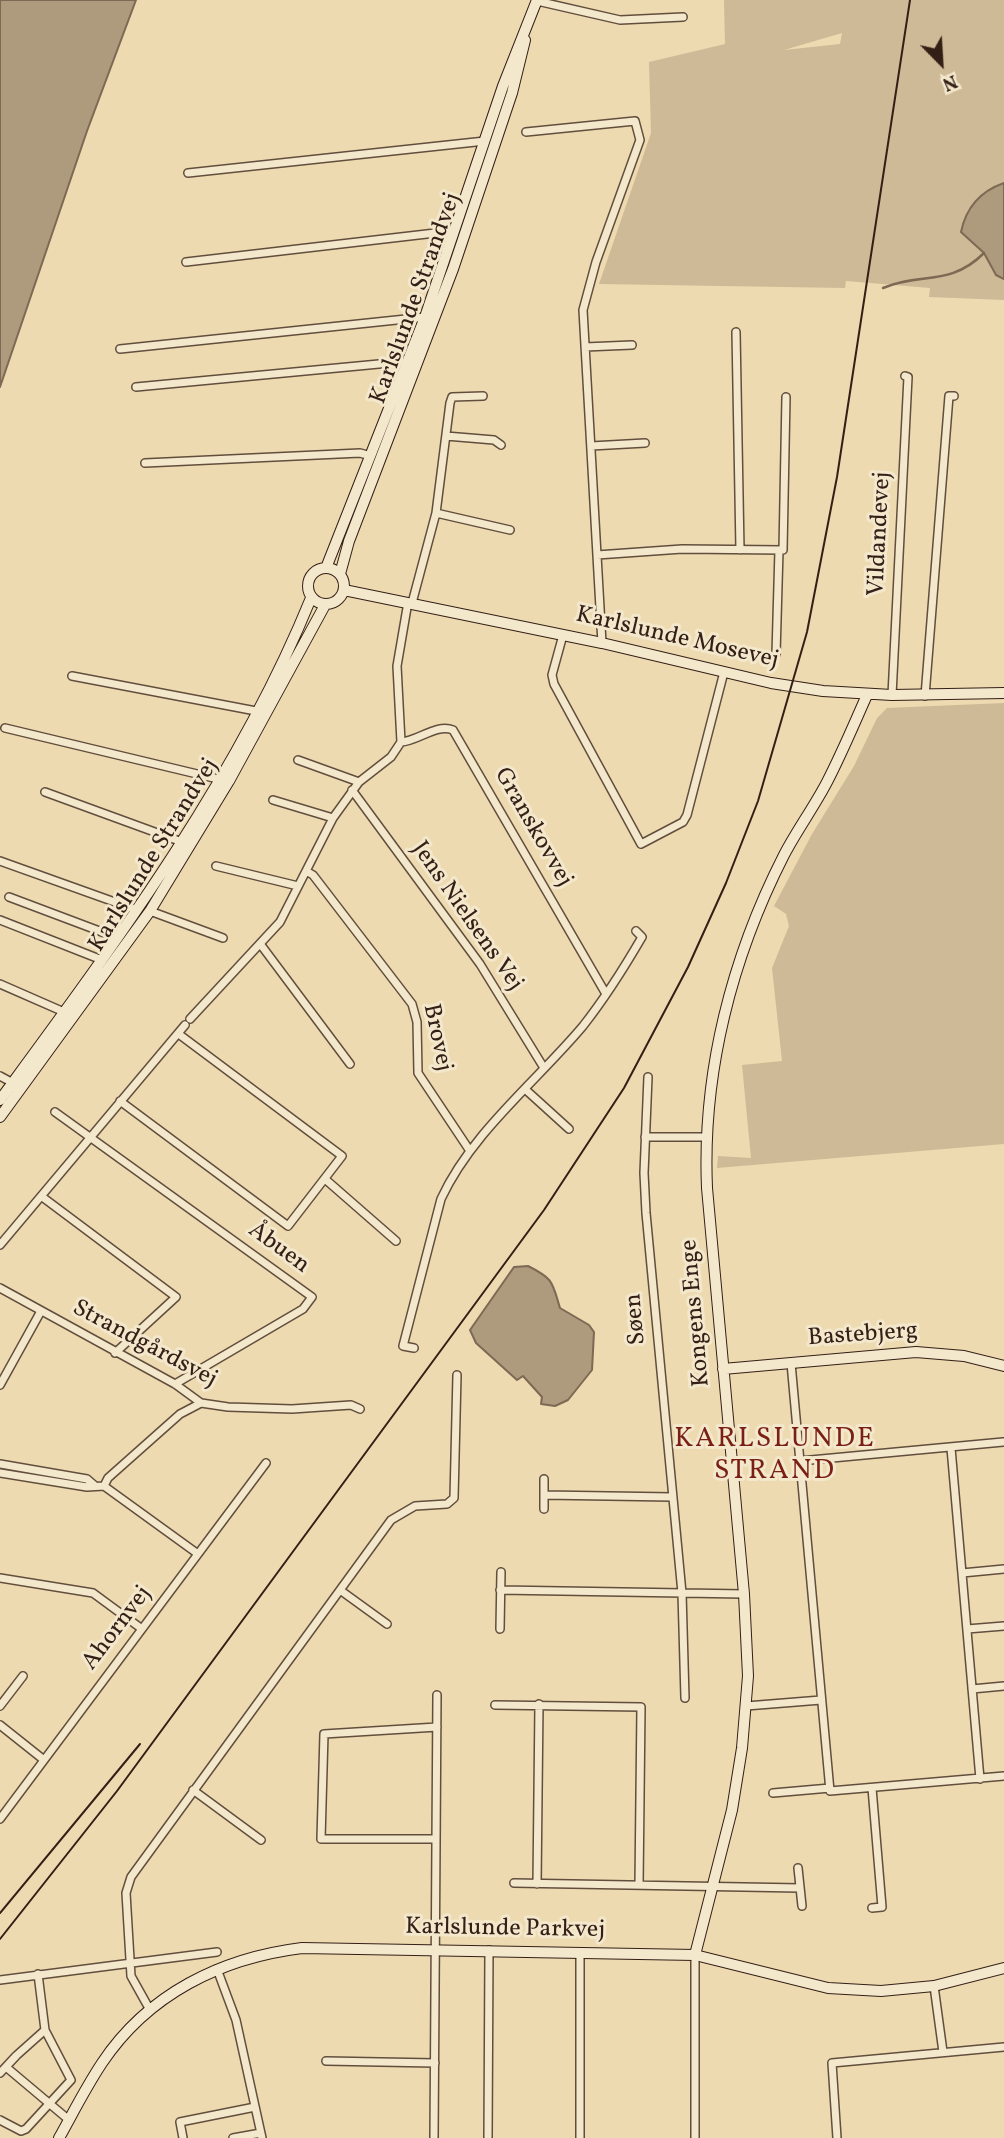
<!DOCTYPE html>
<html>
<head>
<meta charset="utf-8">
<style>
  body { margin:0 }
  #map { position:relative; width:1004px; height:2138px; overflow:hidden; background:#eddab0; font-family:Vollkorn,serif }
  canvas { display:block }
  .north { position:absolute; left:906px; top:28px; width:70px; height:70px; -webkit-text-stroke:5px #f3e7cc; paint-order:stroke; rotate:156deg; font-size:19px; font-weight:700; line-height:28px; text-align:center; color:#341f17 }
  .north::after { content:''; display:block; margin:auto; width:24px; height:32px; background:#341f17; clip-path:polygon(50% 0,100% 100%,50% 72%,0 100%) }
</style>
</head>
<body>
<div id="map">
<canvas width="1004" height="2138"></canvas>
<div class="north">N</div>
</div>
<script>
const c = document.querySelector('canvas').getContext('2d');
c.lineJoin = 'round';
function paint(path, color) {
  c.fillStyle = color;
  c.fill(path, 'evenodd');
}
function stroke(path, color, width, dash) {
  c.strokeStyle = color;
  c.lineWidth = width;
  c.lineCap = dash ? 'butt' : 'round';
  c.setLineDash(dash || []);
  c.stroke(path);
}
function label(font, color, halo, rows, align = 'center') {
  c.font = font + ' Vollkorn,serif';
  c.lineWidth = 6;
  c.setLineDash([]);
  c.textBaseline = 'middle';
  c.strokeStyle = halo;
  c.fillStyle = color;
  for (const [text, x, y, turn = 0] of rows) {
    c.save();
    c.translate(x, y);
    c.rotate((+turn || 0) * Math.PI / 180);
    c.textAlign = isNaN(turn) ? turn : align;
    if (halo) c.strokeText(text, 0, 0);
    c.fillText(text, 0, 0);
    c.restore();
  }
}
paint(new Path2D(`
  M 724,0 L 1004,0 L 1004,300 L 929,297 L 930,288 L 846,281 L 845,288 L 599,284 L 651,133 L 649,62 L 725,44 ZM 842,33 L 840,44 L 784,50 Z
  M 1004,703 L 1004,1144 L 717,1168 L 718,1156 L 751,1158 L 742,1065 L 782,1061 L 772,968 L 789,926 L 786,914 L 774,906 L 812,834 L 854,766 L 877,718 L 887,708 Z`), '#ceba96');
const water = new Path2D(`
  M 0,0 L 136,0 L 87,131 L 0,387 Z
  M 1004,183 L 1004,279 L 996,275 L 984,253 L 961,232 C 966,208 981,191 1004,183 Z
  M 528,1266 C 554,1279 552,1282 560,1308 L 589,1325 L 594,1332 L 592,1370 L 568,1400 L 555,1406 L 541,1404 L 542,1397 L 523,1376 L 517,1380 L 476,1343 L 470,1330 L 514,1267 Z`);
paint(water, '#ae9a7c');
stroke(water, '#7d6954', 2);
stroke(new Path2D(`
  M 883,288 C 920,272 950,287 984,253`), '#7d6954', 2.5);
const street = new Path2D(`
  M 537,1 L 620,20 L 683,17
  M 526,132 L 635,121 L 640,140 L 596,262 L 583,310 L 602,643
  M 188,173 L 485,141
  M 186,262 L 444,232 L 454,234
  M 736,332 L 740,550
  M 585,347 L 632,345
  M 120,349 L 425,317
  M 136,387 L 400,362 L 407,364
  M 446,436 L 494,440 L 501,445
  M 591,446 L 645,443
  M 145,463 L 360,453 L 371,456
  M 436,513 L 510,530
  M 597,555 L 682,549 L 783,550 L 786,397
  M 412,603 L 436,513 L 450,403 L 452,397 L 483,396
  M 563,635 L 552,675 L 554,684 L 641,844 L 683,822 L 687,815 L 724,672
  M 776,654 L 779,550
  M 72,676 L 256,711
  M 892,695 L 908,377 L 905,376
  M 925,696 L 949,396 L 954,396
  M 5,728 L 218,779
  M 401,742 C 418,741 437,723 453,730 L 606,994
  M 298,760 L 359,782
  M 352,790 L 480,964 L 544,1068
  M 45,792 L 182,842
  M 273,800 L 333,818
  M 0,861 L 137,910
  M 216,866 L 298,886
  M 306,871 L 313,875 L 412,1004 L 417,1022 L 418,1073 L 470,1151
  M 9,897 L 118,938
  M 150,911 L 223,938
  M 0,920 L 102,960
  M 261,945 L 350,1064
  M 0,984 L 64,1012
  M 190,1019 L 280,922 L 333,818 L 359,782 L 391,757 L 401,742 L 397,666 L 408,602
  M 0,1076 L 13,1083
  M 648,1077 L 644,1173 L 646,1213 L 682,1593 L 685,1698
  M 526,1090 L 569,1129
  M 120,1101 L 288,1226 L 342,1156 L 180,1035
  M 55,1112 L 312,1297 L 303,1309 L 175,1384
  M 645,1137 L 707,1137
  M 325,1179 L 396,1241
  M 41,1196 L 176,1297 L 115,1353
  M 0,1245 L 185,1025
  M 0,1288 L 175,1384 L 201,1403 L 228,1407 L 292,1409 L 351,1405 L 360,1409
  M 414,1348 L 403,1346 L 441,1199 C 472,1132 536,1082 583,1026 C 605,998 624,968 642,937 L 636,931
  M 791,1363 L 830,1791 L 1004,1776
  M 0,1385 L 41,1311
  M 951,1448 L 980,1779
  M 800,1461 L 1003,1442
  M 0,1464 L 87,1479 L 94,1485
  M 0,1473 L 87,1487 L 104,1486 L 108,1478 L 180,1414 L 201,1403
  M 104,1486 L 198,1554
  M 544,1495 L 672,1497
  M 544,1509 L 544,1479
  M 962,1573 L 1004,1569
  M 0,1578 L 93,1593 L 142,1629
  M 340,1590 L 387,1624
  M 500,1590 L 744,1594
  M 500,1629 L 501,1572
  M 967,1629 L 1004,1626
  M 972,1689 L 1004,1686
  M 495,1705 L 641,1707 L 639,1885
  M 0,1706 L 23,1676
  M 746,1706 L 821,1700
  M 0,1725 L 44,1760
  M 193,1790 L 261,1840
  M 773,1793 L 830,1788
  M 0,1819 L 266,1463
  M 436,1839 L 321,1839 L 324,1734 L 437,1727
  M 798,1868 L 802,1906
  M 514,1883 L 800,1888
  M 537,1884 L 539,1704
  M 872,1908 L 882,1907 L 872,1788
  M 580,1952 L 580,2138
  M 217,1969 L 236,2020 L 262,2138
  M 0,1980 L 217,1952
  M 934,1986 L 943,2052
  M 150,2010 L 131,1976 L 126,1893 L 131,1877 L 391,1520 L 415,1506 L 447,1504 L 454,1498 L 457,1375
  M 17,2055 L 45,2030
  M 326,2061 L 435,2063
  M 6,2067 L 69,2120
  M 0,2073 L 16,2056
  M 0,2120 L 21,2131 L 26,2129 L 71,2080 L 45,2030 L 38,1974
  M 183,2138 L 180,2122 L 255,2107
  M 233,2138 L 261,2133
  M 434,2138 L 437,1695
  M 488,2138 L 489,1950
  M 695,2138 L 695,1955
  M 837,2138 L 832,2063 L 1004,2047`);
const secondary = new Path2D(`
  M308 586a18 18 0 1 1 36 0a18 18 0 1 1-36 0Z
  M 326,568 L 425,317 L 503,86 L 537,0
  M 340,574 L 349,541 L 453,269 L 512,93 L 525,40
  M 344,590 L 602,643 L 771,683 L 823,691 L 892,695 L 1004,693
  M 0,1100 C 116,942 237,780 311,598
  M 0,1117 L 150,911 L 229,781 L 325,605
  M 723,1369 L 916,1352 L 964,1356 L 1004,1366
  M 695,1955 L 732,1810 L 742,1748 L 748,1676 L 744,1594 L 707,1188 C 702,1072 732,957 784,855 C 797,830 814,807 827,782 C 842,753 854,724 867,695
  M 59,2138 C 73,2113 86,2087 102,2063 C 148,1994 221,1958 302,1948 L 695,1955 L 828,1988 L 881,1991 L 934,1986 L 1004,1968`);
stroke(street, '#624e3d', 10);
stroke(secondary, '#341f17', 12);
stroke(street, '#f3e7cc', 7);
stroke(secondary, '#f3e7cc', 10);
stroke(new Path2D(`
  M 0,1913 L 140,1744
  M 0,1939 L 117,1791 L 544,1210 L 624,1088 L 688,967 L 726,883 L 758,801 L 807,632 L 837,477 L 910,0`), '#341f17', 2);
label('24px', '#341f17', '#f3e7cc', [
  ["Karlslunde Strandvej",417,299,-70],
  ["Vildandevej",881,534,-87],
  ["Karlslunde Mosevej",677,639,13],
  ["Granskovvej",532,828,60],
  ["Karlslunde Strandvej",155,856,-58],
  ["Jens Nielsens Vej",466,917,55],
  ["Brovej",436,1038,78],
  ["Åbuen",278,1249,36],
  ["Kongens Enge",697,1313,-95],
  ["Søen",637,1319,-95],
  ["Bastebjerg",863,1336,-4],
  ["Strandgårdsvej",144,1345,28],
  ["Ahornvej",118,1629,-53],
  ["Karlslunde Parkvej",505,1930,1]
]);
c.letterSpacing = '2px';
label('28px', '#7a1f14', '#f3e7cc', [
  ["KARLSLUNDE",775,1441],
  ["STRAND",775,1473]
]);
c.letterSpacing = '0px';
</script>
</body>
</html>
